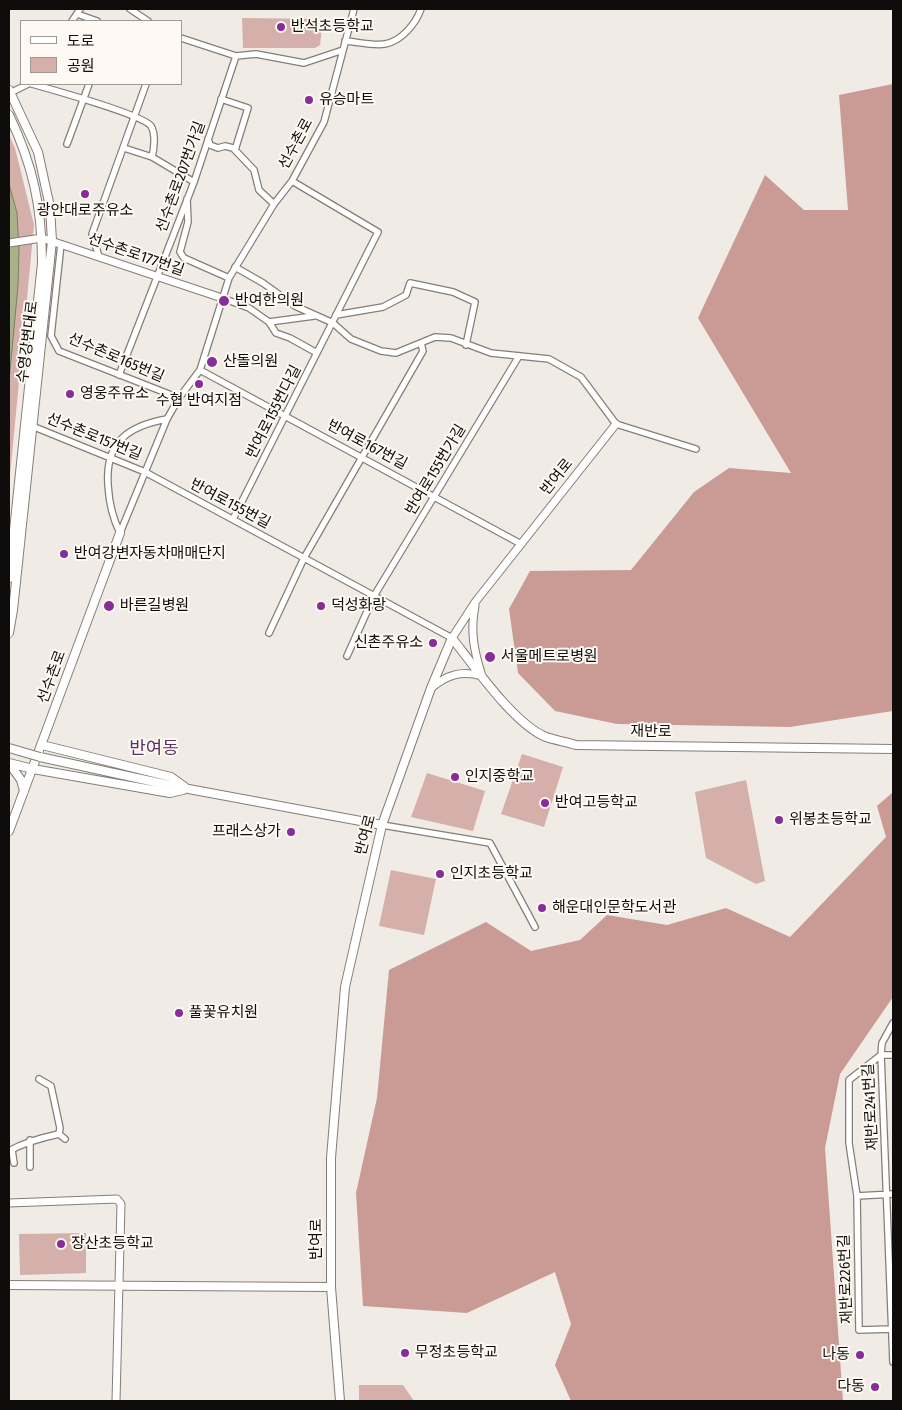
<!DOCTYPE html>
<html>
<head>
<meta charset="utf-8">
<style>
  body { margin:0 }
  #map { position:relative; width:902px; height:1410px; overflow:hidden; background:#f1ebe5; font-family:"Fira Sans Condensed","Noto Sans KR",sans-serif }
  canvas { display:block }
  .frame { position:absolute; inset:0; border:10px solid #0f0d0b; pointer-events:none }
  .legend { position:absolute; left:20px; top:20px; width:162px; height:65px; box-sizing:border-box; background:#fef9f2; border:1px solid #9e9b96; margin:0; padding:6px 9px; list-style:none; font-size:15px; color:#0f0d0b }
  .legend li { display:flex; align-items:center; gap:10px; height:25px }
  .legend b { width:25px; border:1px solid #9e9b96 }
</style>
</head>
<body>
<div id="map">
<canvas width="902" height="1410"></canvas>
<div class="frame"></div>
<ul class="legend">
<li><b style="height:6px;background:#fff"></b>도로</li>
<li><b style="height:14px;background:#d5afa9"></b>공원</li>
</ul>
</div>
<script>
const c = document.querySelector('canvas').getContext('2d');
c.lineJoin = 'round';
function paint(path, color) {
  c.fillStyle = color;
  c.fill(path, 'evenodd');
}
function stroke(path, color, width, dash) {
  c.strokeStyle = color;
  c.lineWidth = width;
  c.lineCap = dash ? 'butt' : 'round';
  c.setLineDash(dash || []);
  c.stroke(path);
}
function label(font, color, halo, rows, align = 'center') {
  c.font = font + ' "Fira Sans Condensed","Noto Sans KR",sans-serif';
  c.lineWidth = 4;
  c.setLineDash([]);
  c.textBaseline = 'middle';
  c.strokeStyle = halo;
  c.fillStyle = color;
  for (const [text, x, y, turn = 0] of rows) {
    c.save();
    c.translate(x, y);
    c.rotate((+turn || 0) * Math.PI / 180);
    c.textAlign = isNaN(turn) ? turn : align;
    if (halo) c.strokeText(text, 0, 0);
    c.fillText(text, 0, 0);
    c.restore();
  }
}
paint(new Path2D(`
  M 242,18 L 323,19 L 320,45 L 315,48 L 243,48 Z
  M 9,135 L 15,148 L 34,225 L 9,486 Z
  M 522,754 L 563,767 L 544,827 L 501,814 Z
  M 427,773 L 485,791 L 473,831 L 411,817 Z
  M 746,780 L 765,881 L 756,884 L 706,858 L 695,792 Z
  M 391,870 L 436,879 L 424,935 L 379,926 Z
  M 86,1233 L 86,1273 L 20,1275 L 19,1234 Z
  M 359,1385 L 403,1385 L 414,1401 L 359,1401 Z`), '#d5afa9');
paint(new Path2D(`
  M 893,84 L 893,711 L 790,727 L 617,724 L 555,711 L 518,673 L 509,609 L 530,571 L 631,570 L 694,492 L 729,468 L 791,473 L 698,318 L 765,175 L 804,210 L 848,210 L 839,95 Z
  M 893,792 L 893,997 L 840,1074 L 825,1148 L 843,1401 L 571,1401 L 555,1365 L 571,1324 L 555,1272 L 467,1313 L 363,1306 L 356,1193 L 377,1098 L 389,970 L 486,922 L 531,951 L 580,940 L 607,915 L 667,925 L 726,908 L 790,937 L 886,837 L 877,806 Z`), '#c99b94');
const water = new Path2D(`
  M 9,184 L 17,213 L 19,251 L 18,286 L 9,381 Z`);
paint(water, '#a8b189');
stroke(water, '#7a8063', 1);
const minor = new Path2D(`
  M 130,9 L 148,21
  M 77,14 L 97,21
  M 72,21 L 80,9
  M 181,38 L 236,56 L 256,54 L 304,63 L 343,50
  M 345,41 C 358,42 373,46 385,44 C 402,41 416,23 421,9
  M 32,84 C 50,89 143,115 151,126 C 156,134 154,149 152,157
  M 10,93 L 28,84
  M 221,99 L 248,108 L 235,150
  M 208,139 L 210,145 L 218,148 L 225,146 L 233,148 L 254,170 L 259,190 L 274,204
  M 67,144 L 89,84
  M 124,148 L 152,157 L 194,182
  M 187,199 L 188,222 L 180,252 L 184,258 L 229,278
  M 61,244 L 51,336 L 59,351 L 179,398
  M 99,257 L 92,234 L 146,84
  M 235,267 L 263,283 L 295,306 L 333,323 L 351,339 L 381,351 L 396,353 L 435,337 L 451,338 L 491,353 L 549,359 L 581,377 L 616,424 L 696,449
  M 222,298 L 249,308 L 269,322 L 276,333 L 290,338 L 317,353
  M 336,315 L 383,307 L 406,295 L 410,283 L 453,292 L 475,302 L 466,345
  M 269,322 L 314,316
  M 200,370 L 521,544
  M 119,375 L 194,182 L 236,56
  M 32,426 L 145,472 L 452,638
  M 233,519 L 378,232 L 292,181
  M 120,533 L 167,419 L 179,398 L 200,370 L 229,278 L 274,204 L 292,181 L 324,122 L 354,9
  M 120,533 C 112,517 109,502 108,485 C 105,442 128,426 167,419
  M 269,633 L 304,558 L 423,351 L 421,343
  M 347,656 L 374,596 L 519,356
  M 382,825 L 490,843 L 535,927
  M 893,1023 L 882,1043 L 881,1055 L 893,1362
  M 881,1055 L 849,1080 L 849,1143 L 857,1196 L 859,1330 L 893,1329
  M 881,1055 L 893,1055
  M 39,1079 L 51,1086 L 60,1128 L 59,1134
  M 12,1150 L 14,1163
  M 9,1151 C 25,1142 40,1138 59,1134 L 65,1139
  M 30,1167 L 30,1140
  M 857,1196 L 893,1194`);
const tertiary = new Path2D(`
  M 9,243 L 42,238 L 222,298
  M 475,606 C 470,632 474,651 482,676
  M 452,638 L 476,601 L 616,424
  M 431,688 C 447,675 461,670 482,676
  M 9,1203 L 117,1199 L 121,1204 L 116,1401`);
const secondary = new Path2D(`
  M 9,90 L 38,152 L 50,207 L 52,241 L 13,610 L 9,633
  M 9,115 C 33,165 42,207 42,263 L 9,578
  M 42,745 L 171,777 L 185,787
  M 40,757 L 178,787 L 382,825
  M 9,763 L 33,769 L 170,793 L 183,790
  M 9,763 L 21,780 L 24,791
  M 9,831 L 120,533
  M 9,1285 L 331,1287
  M 340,1401 L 331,1287 L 331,1158 L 345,987 L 382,825 L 431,688 L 452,638 C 474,666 514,724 546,737 C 555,740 566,742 576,745 L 893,749`);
stroke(minor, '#837e78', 8);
stroke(tertiary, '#837e78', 9);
stroke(secondary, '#837e78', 10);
stroke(minor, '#fff', 5.5);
stroke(tertiary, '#fff', 7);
stroke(secondary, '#fff', 8);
const secondaryBridge = new Path2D(`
  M 9,748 L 40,757`);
stroke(secondaryBridge, '#837e78', 10, []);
stroke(secondaryBridge, '#fff', 8);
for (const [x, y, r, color] of [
  [281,27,5,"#872c98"],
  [309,100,5,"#872c98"],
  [85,194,5,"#872c98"],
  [224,301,6,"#872c98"],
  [212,362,6,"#872c98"],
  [199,384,5,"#872c98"],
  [70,394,5,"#872c98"],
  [64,554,5,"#872c98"],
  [109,606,6,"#872c98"],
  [321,606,5,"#872c98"],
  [433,643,5,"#872c98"],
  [490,657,6,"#872c98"],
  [455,777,5,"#872c98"],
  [545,803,5,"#872c98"],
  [779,820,5,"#872c98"],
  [291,832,5,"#872c98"],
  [440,874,5,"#872c98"],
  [542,908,5,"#872c98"],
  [179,1013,5,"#872c98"],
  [61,1244,5,"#872c98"],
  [405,1353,5,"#872c98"],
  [860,1355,5,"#872c98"],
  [875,1387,5,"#872c98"]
]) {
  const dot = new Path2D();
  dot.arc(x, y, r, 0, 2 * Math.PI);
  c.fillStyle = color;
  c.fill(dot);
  stroke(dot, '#fef9f2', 2);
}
label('15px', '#0f0d0b', '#fef9f2', [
  ["반석초등학교",291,27],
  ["유승마트",319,100],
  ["광안대로주유소",85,211,"center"],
  ["반여한의원",235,301],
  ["산돌의원",223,362],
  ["영웅주유소",80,394],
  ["수협 반여지점",199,401,"center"],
  ["반여강변자동차매매단지",74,554],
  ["바른길병원",120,606],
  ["덕성화랑",331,606],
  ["신촌주유소",423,643,"right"],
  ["서울메트로병원",501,657],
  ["인지중학교",465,777],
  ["반여고등학교",555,803],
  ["위봉초등학교",789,820],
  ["프래스상가",281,832,"right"],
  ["인지초등학교",450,874],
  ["해운대인문학도서관",552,908],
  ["풀꽃유치원",189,1013],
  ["장산초등학교",71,1244],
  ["무정초등학교",415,1353],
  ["나동",850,1355,"right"],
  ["다동",865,1387,"right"]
], 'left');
label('15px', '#0f0d0b', '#fef9f2', [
  ["선수촌로",296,144,-62],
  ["선수촌로207번가길",181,177,-70],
  ["선수촌로177번길",136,255,19],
  ["수영강변대로",28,342,-83],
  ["선수촌로165번길",116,358,23],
  ["반여로155번다길",274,412,-63],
  ["선수촌로157번길",94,437,22],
  ["반여로167번길",367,445,28],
  ["반여로155번가길",436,470,-59],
  ["반여로",557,477,-51],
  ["반여로155번길",230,504,28],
  ["선수촌로",52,677,-70],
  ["재반로",651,732,1],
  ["반여로",366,835,-75],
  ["재반로241번길",871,1107,-93],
  ["반여로",317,1239,-90],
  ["재반로226번길",846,1279,-92]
]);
label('18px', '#5c3165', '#fef9f2', [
  ["반여동",154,749]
]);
</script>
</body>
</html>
